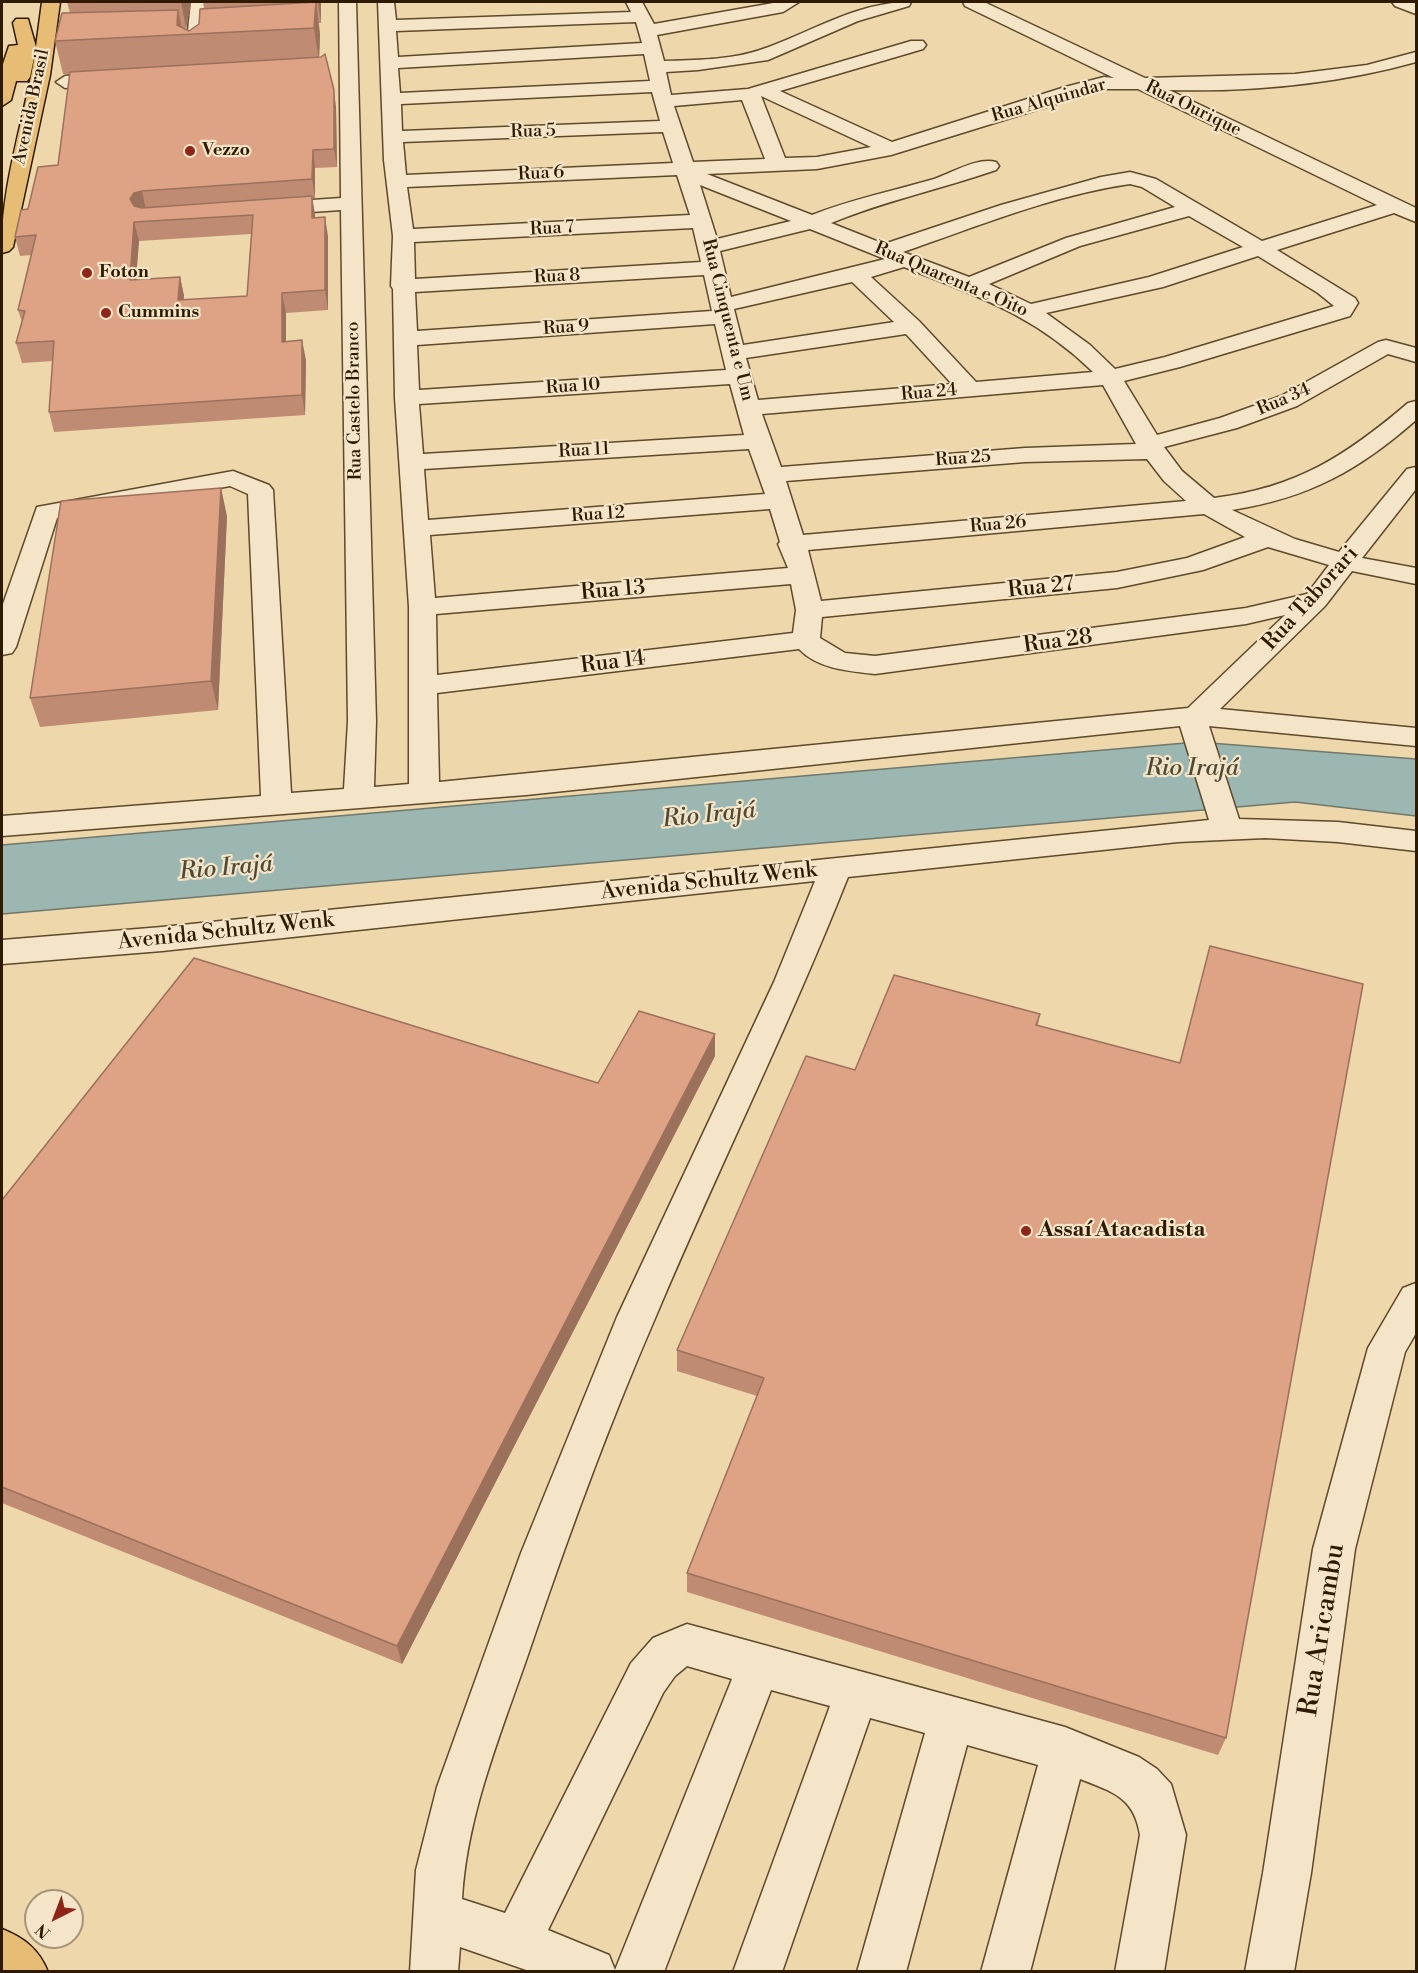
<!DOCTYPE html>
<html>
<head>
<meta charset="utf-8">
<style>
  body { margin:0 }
  #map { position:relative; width:1418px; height:1973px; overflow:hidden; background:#eed7aa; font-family:"Libre Bodoni",serif }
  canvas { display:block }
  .frame { position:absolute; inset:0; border:3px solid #2e1a00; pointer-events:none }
  .north { position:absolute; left:24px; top:1889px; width:60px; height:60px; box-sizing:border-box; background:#f4e5c8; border:2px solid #a59478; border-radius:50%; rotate:222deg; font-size:16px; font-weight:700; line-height:24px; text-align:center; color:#2e1a00 }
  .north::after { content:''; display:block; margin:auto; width:21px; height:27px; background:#8f2418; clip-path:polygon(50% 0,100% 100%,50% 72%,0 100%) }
</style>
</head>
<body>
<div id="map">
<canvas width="1418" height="1973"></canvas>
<div class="frame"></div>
<div class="north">N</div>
</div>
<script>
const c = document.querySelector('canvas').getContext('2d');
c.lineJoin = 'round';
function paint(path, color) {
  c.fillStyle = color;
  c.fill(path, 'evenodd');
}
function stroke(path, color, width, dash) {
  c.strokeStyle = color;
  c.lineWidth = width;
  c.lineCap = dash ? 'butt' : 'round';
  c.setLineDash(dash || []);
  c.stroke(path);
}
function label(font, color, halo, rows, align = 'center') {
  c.font = font + ' "Libre Bodoni",serif';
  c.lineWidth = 4.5;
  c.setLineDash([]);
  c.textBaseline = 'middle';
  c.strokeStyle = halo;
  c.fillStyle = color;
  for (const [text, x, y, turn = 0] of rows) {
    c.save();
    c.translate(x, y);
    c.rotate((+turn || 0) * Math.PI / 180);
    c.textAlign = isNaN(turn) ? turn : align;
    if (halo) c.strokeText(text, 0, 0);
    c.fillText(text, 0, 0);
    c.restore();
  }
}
const water = new Path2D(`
  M 1197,742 L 1416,759 L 1416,816 L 1295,802 L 2,914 L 2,845 Z`);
paint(water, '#9cb7b2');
stroke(water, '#70786b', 1.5);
const minor = new Path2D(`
  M 191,2 L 208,2 L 202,68 L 193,73 L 184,68 Z
  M 339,2 L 356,2 L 376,721 L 374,787 L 409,784 L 409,607 L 395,398 L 393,289 L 391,286 L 393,236 L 384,160 L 378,2 L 394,2 L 396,20 L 631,12 L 626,2 L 642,2 L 654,24 L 779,2 L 799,2 L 783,12 L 657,35 L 664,61 C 694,60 731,60 760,50 C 811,33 855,2 911,2 L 909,6 L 858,21 L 768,60 L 698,70 L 666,72 L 671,95 L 748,89 L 911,41 L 923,41 L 926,45 L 923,49 L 780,91 L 892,142 L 1065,87 L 1104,77 L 1114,78 L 965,6 L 963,2 L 984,2 L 1145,78 L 1295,74 L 1367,65 L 1416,52 L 1416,62 C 1337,84 1252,92 1169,90 L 1416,208 L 1416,222 L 1394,213 L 1277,250 L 1355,298 L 1358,303 L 1350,316 L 1180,367 L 1124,381 L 1157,435 L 1220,418 L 1281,396 L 1378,342 L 1386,340 L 1416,348 L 1416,362 L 1388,354 L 1297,406 L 1237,428 L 1164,447 L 1182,471 L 1214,498 C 1296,488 1346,456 1408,403 L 1416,401 L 1416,420 C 1359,470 1309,498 1232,510 L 1295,539 L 1339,552 L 1407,469 L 1416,467 L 1416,489 L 1362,558 L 1416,568 L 1416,584 L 1352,571 L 1325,606 L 1220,709 L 1416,728 L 1416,746 L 1209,726 L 1239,819 L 1338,822 L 1416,831 L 1416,851 L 1338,842 L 1265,838 L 1178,842 L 848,877 C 789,1026 718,1169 656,1316 C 610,1422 570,1531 533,1640 C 505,1724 467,1810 462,1899 L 505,1913 L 631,1663 L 653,1638 L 687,1624 L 1065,1727 L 1139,1757 L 1157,1769 L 1171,1784 L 1186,1835 L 1164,1972 L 1115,1972 L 1140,1835 C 1134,1797 1113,1792 1080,1779 L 1030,1972 L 981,1972 L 1038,1765 L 967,1745 L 906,1972 L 857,1972 L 925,1733 L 870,1718 L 782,1972 L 733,1972 L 830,1706 L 771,1690 L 664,1972 L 532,1972 L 460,1947 L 458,1972 L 410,1972 L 416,1870 L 437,1787 L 521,1553 L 617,1317 L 774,982 L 815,881 L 162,951 L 2,964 L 2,940 L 162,927 L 1209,820 L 1180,726 L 526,795 L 2,836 L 2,816 L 261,796 L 248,494 L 230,486 L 57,518 L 16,647 L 12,653 L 2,655 L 2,607 L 37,507 L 233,471 L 269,485 L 273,490 L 291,793 L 344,789 L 348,721 L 341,210 L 268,215 L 261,213 L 258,209 L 261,205 L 268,203 L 341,198 ZM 636,22 L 642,43 L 398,57 L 396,31 ZM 644,54 L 650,81 L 400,93 L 398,68 ZM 1104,89 L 1138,89 L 1377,205 L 1262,241 L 1156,179 L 1130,172 L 1101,177 L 1001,205 L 884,244 L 831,223 C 884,201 941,189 996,170 L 999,166 L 996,162 C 977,157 952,173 934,179 C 893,191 852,199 812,215 L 707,174 L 817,169 L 891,155 ZM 652,92 L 660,121 L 402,131 L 401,104 ZM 761,96 L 871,147 L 817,157 L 785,158 ZM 742,100 L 765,159 L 693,162 L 674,106 ZM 663,132 L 673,163 L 406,175 L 403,142 ZM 677,175 L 690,215 L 413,229 L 407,187 ZM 1130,184 L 1142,187 L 1175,207 L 1066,238 L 969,277 L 903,252 C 976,227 1053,195 1130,184 ZM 700,185 L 791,221 L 717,239 ZM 1189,216 L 1243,247 L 1149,277 L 1031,304 L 989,284 L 1080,246 ZM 693,228 L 701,262 L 415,279 L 414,242 ZM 810,229 L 885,259 L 731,297 L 720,251 ZM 1258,256 L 1318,293 L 1334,306 L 1165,357 L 1115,369 L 1090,345 L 1046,313 L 1163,287 ZM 904,267 C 977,296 1035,315 1093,372 L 976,382 L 919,321 L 871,277 ZM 704,275 L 712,311 L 417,331 L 415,292 ZM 852,282 L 894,322 L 743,345 L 734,309 ZM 715,324 L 726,370 L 419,390 L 417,345 ZM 906,334 L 952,384 L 758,400 L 746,358 ZM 730,384 L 744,435 L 423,454 L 419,404 ZM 1103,385 L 1136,444 L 1025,448 L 781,467 L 762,414 ZM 749,449 L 765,494 L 428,520 L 424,469 ZM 1147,459 L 1164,481 L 1186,501 L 803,535 L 786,481 L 1025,462 ZM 770,509 L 780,542 L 778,544 L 788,568 L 435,598 L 430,535 ZM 1204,514 L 1245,537 L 1187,558 L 1117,572 L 821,601 L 808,550 ZM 1268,547 L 1329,565 L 1307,594 L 1246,608 L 875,656 L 845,653 L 820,638 L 822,617 L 1117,588 L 1203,570 ZM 791,584 L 796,610 L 793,633 L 437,675 L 436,614 ZM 1285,615 L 1188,708 L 439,782 L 437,693 L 799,649 C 818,669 849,671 875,674 L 1246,624 ZM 687,1666 L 732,1679 L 615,1970 L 609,1955 L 548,1930 L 663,1693 L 675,1676 Z
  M 1392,2 L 1416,3 L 1416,14 L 1395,6 Z
  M 115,73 L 124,79 L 122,83 L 65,88 L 56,82 L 65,76 Z
  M 1416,1283 L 1416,1333 L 1405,1352 L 1355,1549 L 1311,1873 L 1294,1972 L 1245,1972 L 1263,1873 L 1313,1549 L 1368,1348 L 1403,1288 Z`);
const highway = new Path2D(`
  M 42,2 L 60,2 L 50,75 L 13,247 L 9,251 L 2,253 C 0,185 26,115 36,48 L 30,77 L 27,81 L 16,81 L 11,100 L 2,106 L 2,67 L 9,46 L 18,45 L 13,23 L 16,19 L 28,19 L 36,47 Z
  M 2,1929 C 24,1938 39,1949 48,1972 L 2,1972 Z`);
stroke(minor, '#5e492a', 3);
stroke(highway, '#2e1a00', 3);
paint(minor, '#f4e5c8');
paint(highway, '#e7bc75');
paint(new Path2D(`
  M 67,2 L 191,2 L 186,28 L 183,28 L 189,31 L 199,24 L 204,9 L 203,2 L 321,2 L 321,23 L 319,23 L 320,35 L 319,57 L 336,107 L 337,167 L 315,168 L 315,198 L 312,198 L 315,218 L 328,236 L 328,310 L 286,313 L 286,342 L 306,360 L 305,415 L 54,432 L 49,412 L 53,361 L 22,363 L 16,343 L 22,322 L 18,310 L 31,255 L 20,256 L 15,237 L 28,209 L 58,165 L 70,74 L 63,74 L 55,41 L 70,13 ZM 251,234 L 247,296 L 183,300 L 184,296 L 180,277 L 136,280 L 139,241 Z
  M 227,516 L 218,710 L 40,727 L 30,698 Z
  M 1040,1014 L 1038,1025 L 1226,1738 L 1218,1755 L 687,1592 L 687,1573 L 757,1396 L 677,1371 L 677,1350 L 855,1070 Z
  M 715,1034 L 715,1056 L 402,1664 L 2,1503 L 2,1200 L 598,1083 Z`), '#bf8b72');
paint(new Path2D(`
  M 181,2 L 191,2 L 186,28 Z
  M 316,2 L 320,35 L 319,61 L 314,28 Z
  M 318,2 L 321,2 L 321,23 Z
  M 178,10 L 183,34 L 177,25 Z
  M 334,90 L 336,107 L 337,167 L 334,149 Z
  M 313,150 L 315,168 L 315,198 L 312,179 Z
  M 142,191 L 146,210 L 138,212 L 130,199 L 134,193 Z
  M 312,196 L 315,214 L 315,237 L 312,218 Z
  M 325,217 L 328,236 L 328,310 L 325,290 Z
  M 134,222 L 139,241 L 134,300 L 130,280 Z
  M 180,277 L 184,296 L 182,320 L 178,300 Z
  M 282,293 L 286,313 L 286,361 L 282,342 Z
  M 302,340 L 306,360 L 305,415 L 302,395 Z
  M 221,488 L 227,516 L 218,710 L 211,681 Z
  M 715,1034 L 715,1056 L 402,1664 L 397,1646 Z`), '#9b715c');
const building = new Path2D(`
  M 316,2 L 314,28 L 55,41 L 62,13 L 178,10 L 177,25 L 189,31 L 199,24 L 200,9 Z
  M 325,54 L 334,90 L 334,149 L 313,150 L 312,179 L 142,191 L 134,193 L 130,199 L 134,206 L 142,208 L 312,196 L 312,218 L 325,217 L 325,290 L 282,293 L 282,342 L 302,340 L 302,395 L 49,412 L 54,341 L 16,343 L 25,311 L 18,310 L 36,235 L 15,237 L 21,210 L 28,209 L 38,167 L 58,165 L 70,72 L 321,57 ZM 253,215 L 247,296 L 178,300 L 180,277 L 130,280 L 134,222 Z
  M 221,488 L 211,681 L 30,698 L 61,501 Z
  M 1210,946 L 1363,984 L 1226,1738 L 687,1573 L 764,1378 L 677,1350 L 806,1056 L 855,1070 L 894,975 L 1040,1014 L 1036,1025 L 1180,1063 Z
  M 194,958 L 598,1083 L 639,1011 L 715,1034 L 397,1646 L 2,1487 L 2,1200 Z`);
paint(building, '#dea284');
stroke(building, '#9b715c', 1.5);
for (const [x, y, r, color] of [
  [190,151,6,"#8f2418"],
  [87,273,6,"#8f2418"],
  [106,313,6,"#8f2418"],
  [1026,1231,6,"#8f2418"]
]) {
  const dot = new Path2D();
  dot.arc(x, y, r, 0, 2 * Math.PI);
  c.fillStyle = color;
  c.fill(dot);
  stroke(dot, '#f4e5c8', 2);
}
label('18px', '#2e1a00', '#f4e5c8', [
  ["Rua Alquindar",1049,101,-16],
  ["Avenida Brasil",32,107,-78],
  ["Rua Ourique",1193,109,26],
  ["Rua 5",533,132,-2],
  ["Rua 6",541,174,-3],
  ["Rua 7",552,229,-3],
  ["Rua 8",557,277,-3],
  ["Rua Quarenta e Oito",951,280,23],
  ["Rua Cinquenta e Um",727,320,76],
  ["Rua 9",566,328,-4],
  ["Rua 10",573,387,-4],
  ["Rua 24",929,393,-5],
  ["Rua 34",1284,400,-23],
  ["Rua Castelo Branco",355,401,-91],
  ["Rua 11",584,451,-3],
  ["Rua 25",963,459,-4],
  ["Rua 12",598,515,-4],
  ["Rua 26",998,525,-5]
]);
label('bold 18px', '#2e1a00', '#f4e5c8', [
  ["Vezzo",202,151],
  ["Foton",99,273],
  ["Cummins",118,313]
], 'left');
label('22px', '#2e1a00', '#f4e5c8', [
  ["Rua 27",1041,588,-6],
  ["Rua 13",613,591,-5],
  ["Rua Taborari",1311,599,-48],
  ["Rua 28",1058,642,-8],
  ["Rua 14",613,663,-7],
  ["Avenida Schultz Wenk",709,882,-6],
  ["Avenida Schultz Wenk",226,932,-6]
]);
label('bold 22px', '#2e1a00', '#f4e5c8', [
  ["Assaí Atacadista",1038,1231]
], 'left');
label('italic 24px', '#4f4935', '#f4e5c8', [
  ["Rio Irajá",1192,769],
  ["Rio Irajá",709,816,-6],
  ["Rio Irajá",226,869,-5]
]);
label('27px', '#2e1a00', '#f4e5c8', [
  ["Rua Aricambu",1323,1630,-81]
]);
</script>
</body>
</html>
